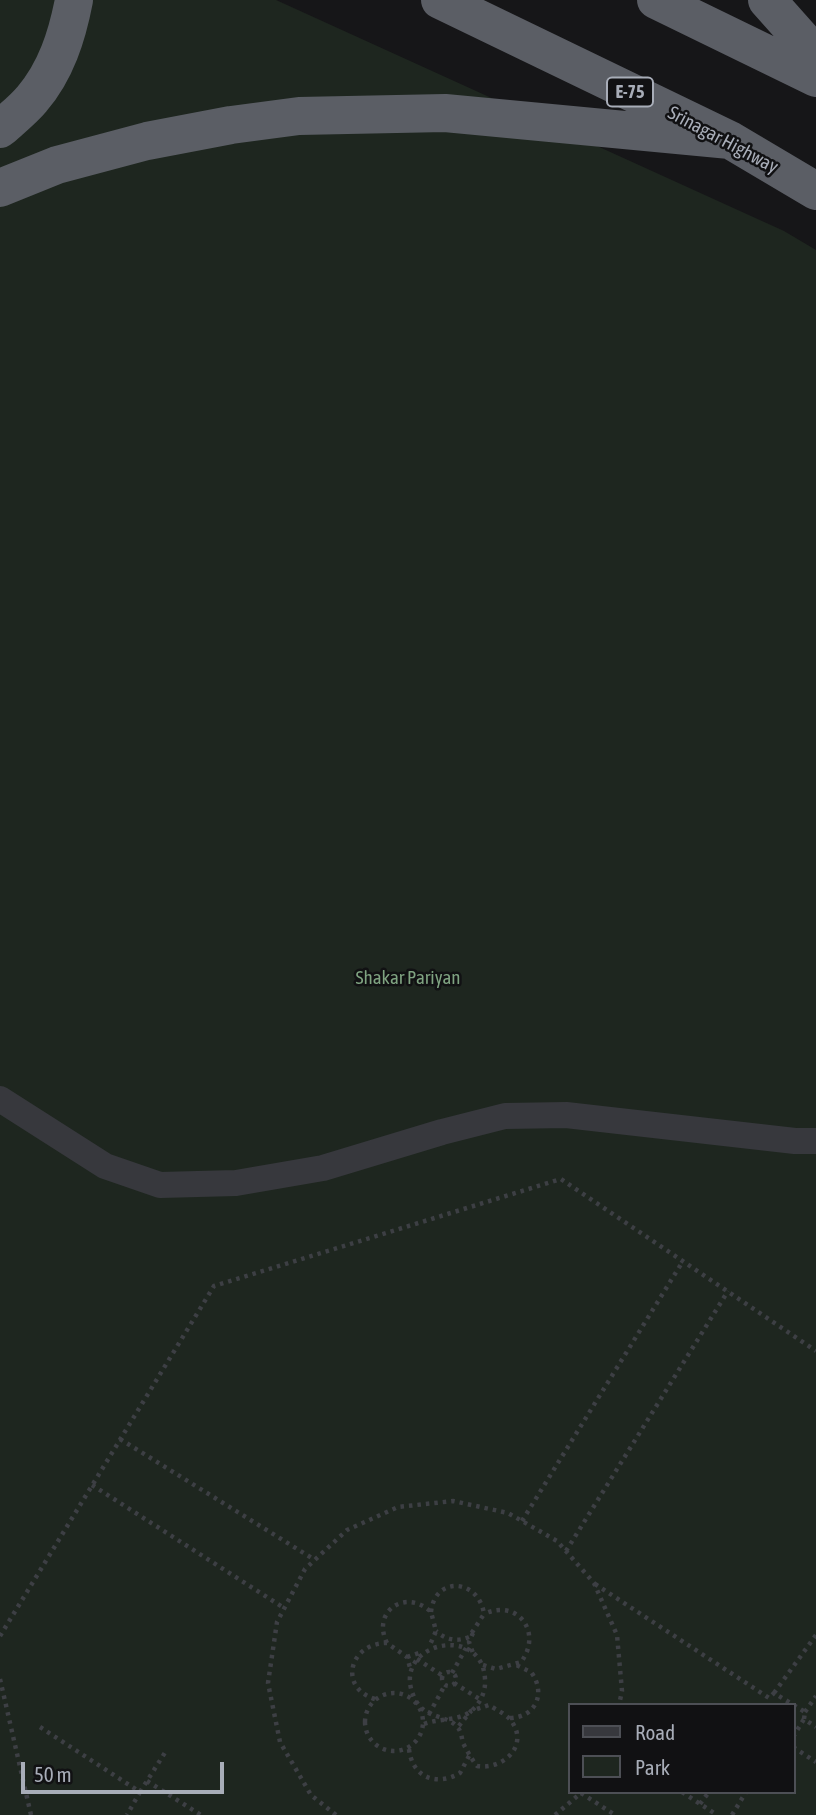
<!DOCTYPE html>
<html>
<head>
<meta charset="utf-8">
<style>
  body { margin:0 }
  #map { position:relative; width:816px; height:1815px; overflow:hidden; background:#161618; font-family:"Asap Condensed",sans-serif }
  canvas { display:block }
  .legend { position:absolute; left:568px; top:1703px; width:228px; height:91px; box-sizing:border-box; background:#111113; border:2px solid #4d4f55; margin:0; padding:9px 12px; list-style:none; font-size:21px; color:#a8adb8 }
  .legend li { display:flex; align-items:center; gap:14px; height:35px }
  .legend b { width:35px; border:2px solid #4d4f55 }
  .scale { position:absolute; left:21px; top:1762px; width:203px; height:32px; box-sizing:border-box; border:4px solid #a8adb8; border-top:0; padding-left:9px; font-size:21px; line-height:24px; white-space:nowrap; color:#a8adb8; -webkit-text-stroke:5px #111113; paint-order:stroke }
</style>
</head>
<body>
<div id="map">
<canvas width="816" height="1815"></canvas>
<ul class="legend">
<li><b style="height:9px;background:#37383d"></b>Road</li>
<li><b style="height:19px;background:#1e261f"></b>Park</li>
</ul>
<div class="scale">50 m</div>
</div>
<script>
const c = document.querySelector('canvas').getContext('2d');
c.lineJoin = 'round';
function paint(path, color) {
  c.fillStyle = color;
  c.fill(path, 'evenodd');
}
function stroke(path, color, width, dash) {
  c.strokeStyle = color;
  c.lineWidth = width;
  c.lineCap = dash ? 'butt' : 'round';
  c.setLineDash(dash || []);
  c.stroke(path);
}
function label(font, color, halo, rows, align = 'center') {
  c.font = font + ' "Asap Condensed",sans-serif';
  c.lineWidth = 5;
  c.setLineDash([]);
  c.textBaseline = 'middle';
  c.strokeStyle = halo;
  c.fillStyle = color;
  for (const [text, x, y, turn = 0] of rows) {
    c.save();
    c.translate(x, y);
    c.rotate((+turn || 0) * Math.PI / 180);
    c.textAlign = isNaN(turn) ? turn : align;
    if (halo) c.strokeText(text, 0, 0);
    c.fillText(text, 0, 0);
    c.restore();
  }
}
paint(new Path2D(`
  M 0,0 L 276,0 L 784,231 L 816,250 L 816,1815 L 0,1815 ZM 569,1705 L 793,1705 L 793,1792 L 569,1792 Z`), '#1e261f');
stroke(new Path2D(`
  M 120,1439 L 315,1560
  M 92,1485 L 284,1608
  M 522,1521 L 683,1261
  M 566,1551 L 728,1291
  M 595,1584 L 769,1698 L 774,1693 L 805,1712 L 804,1719 L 816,1727
  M 431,1612 C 435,1575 479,1579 484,1614 L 469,1637 C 457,1642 446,1640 436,1631
  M 473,1633 L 469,1642 L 473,1653
  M 0,1636 L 214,1286 L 561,1179 L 816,1351
  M 387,1643 C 371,1611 406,1588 431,1612 L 436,1631 L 429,1647
  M 407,1657 L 422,1652
  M 417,1659 L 443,1676
  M 483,1665 L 496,1669 L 521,1662 C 543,1633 518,1598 484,1614
  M442 1679a7 7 0 1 1 14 0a7 7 0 1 1-14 0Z
  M 452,1673 L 466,1648
  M 0,1679 L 31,1815
  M 454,1683 L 481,1700
  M365 1722a29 29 0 1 1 58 0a29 29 0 1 1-58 0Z
  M 774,1693 L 816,1635
  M 375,1699 C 338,1688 349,1643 387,1643 L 407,1657 L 411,1671
  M 805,1712 L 816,1696
  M 429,1714 L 445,1685
  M 510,1718 C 537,1717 546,1692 531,1672 L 514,1664
  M 424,1724 C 440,1718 457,1721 470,1712 C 480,1704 486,1692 485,1679 C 482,1621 387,1644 415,1699 C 425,1720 448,1714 458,1728 C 461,1731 462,1739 463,1743 C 467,1751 471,1758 477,1766 C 502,1770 529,1747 512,1722 C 507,1714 496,1710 489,1705 L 471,1711 L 458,1727
  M 40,1727 L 140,1792 L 127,1815
  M 793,1737 L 804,1719
  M 793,1747 L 816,1762
  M 409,1749 C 412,1777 436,1787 460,1773 L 469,1756
  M 147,1781 L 201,1815
  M 140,1792 L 166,1751
  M 682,1792 L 717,1815
  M 581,1793 L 615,1815
  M 700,1804 L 709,1792
  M 336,1815 L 311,1795 L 280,1742 L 268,1683 L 277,1622 L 305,1569 L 347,1530 L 398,1507 L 453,1501 L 508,1513 L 557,1541 L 594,1583 L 617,1635 L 622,1691 L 619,1705
  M 555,1815 L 581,1793
  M 732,1815 L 746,1792`), '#3d3f44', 4.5, [3.5, 5]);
stroke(new Path2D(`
  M 0,1099 L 105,1166 L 160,1185 L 236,1183 L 323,1168 L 442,1132 L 505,1116 L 566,1115 L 795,1141 L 816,1141`), '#37383d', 26);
stroke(new Path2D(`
  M 440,0 L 730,140 L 816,191
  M 656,0 L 816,78
  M 767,0 L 816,55
  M 0,129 C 10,120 23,110 32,99 C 56,71 67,36 74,0
  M 0,188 L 57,165 L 147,141 L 231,125 L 299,116 L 445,113 L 730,140`), '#5b5e65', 38);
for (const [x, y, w] of [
  [630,92,46]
]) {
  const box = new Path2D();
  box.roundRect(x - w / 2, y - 14.5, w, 29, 5);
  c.fillStyle = '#111113';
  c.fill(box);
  stroke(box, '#a8adb8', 2);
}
label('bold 18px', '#a8adb8', null, [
  ["E-75",630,92]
]);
label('19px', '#a8adb8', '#111113', [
  ["Srinagar Highway",723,140,28]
]);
label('19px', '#7fa381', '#111113', [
  ["Shakar Pariyan",408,978]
]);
</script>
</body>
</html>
